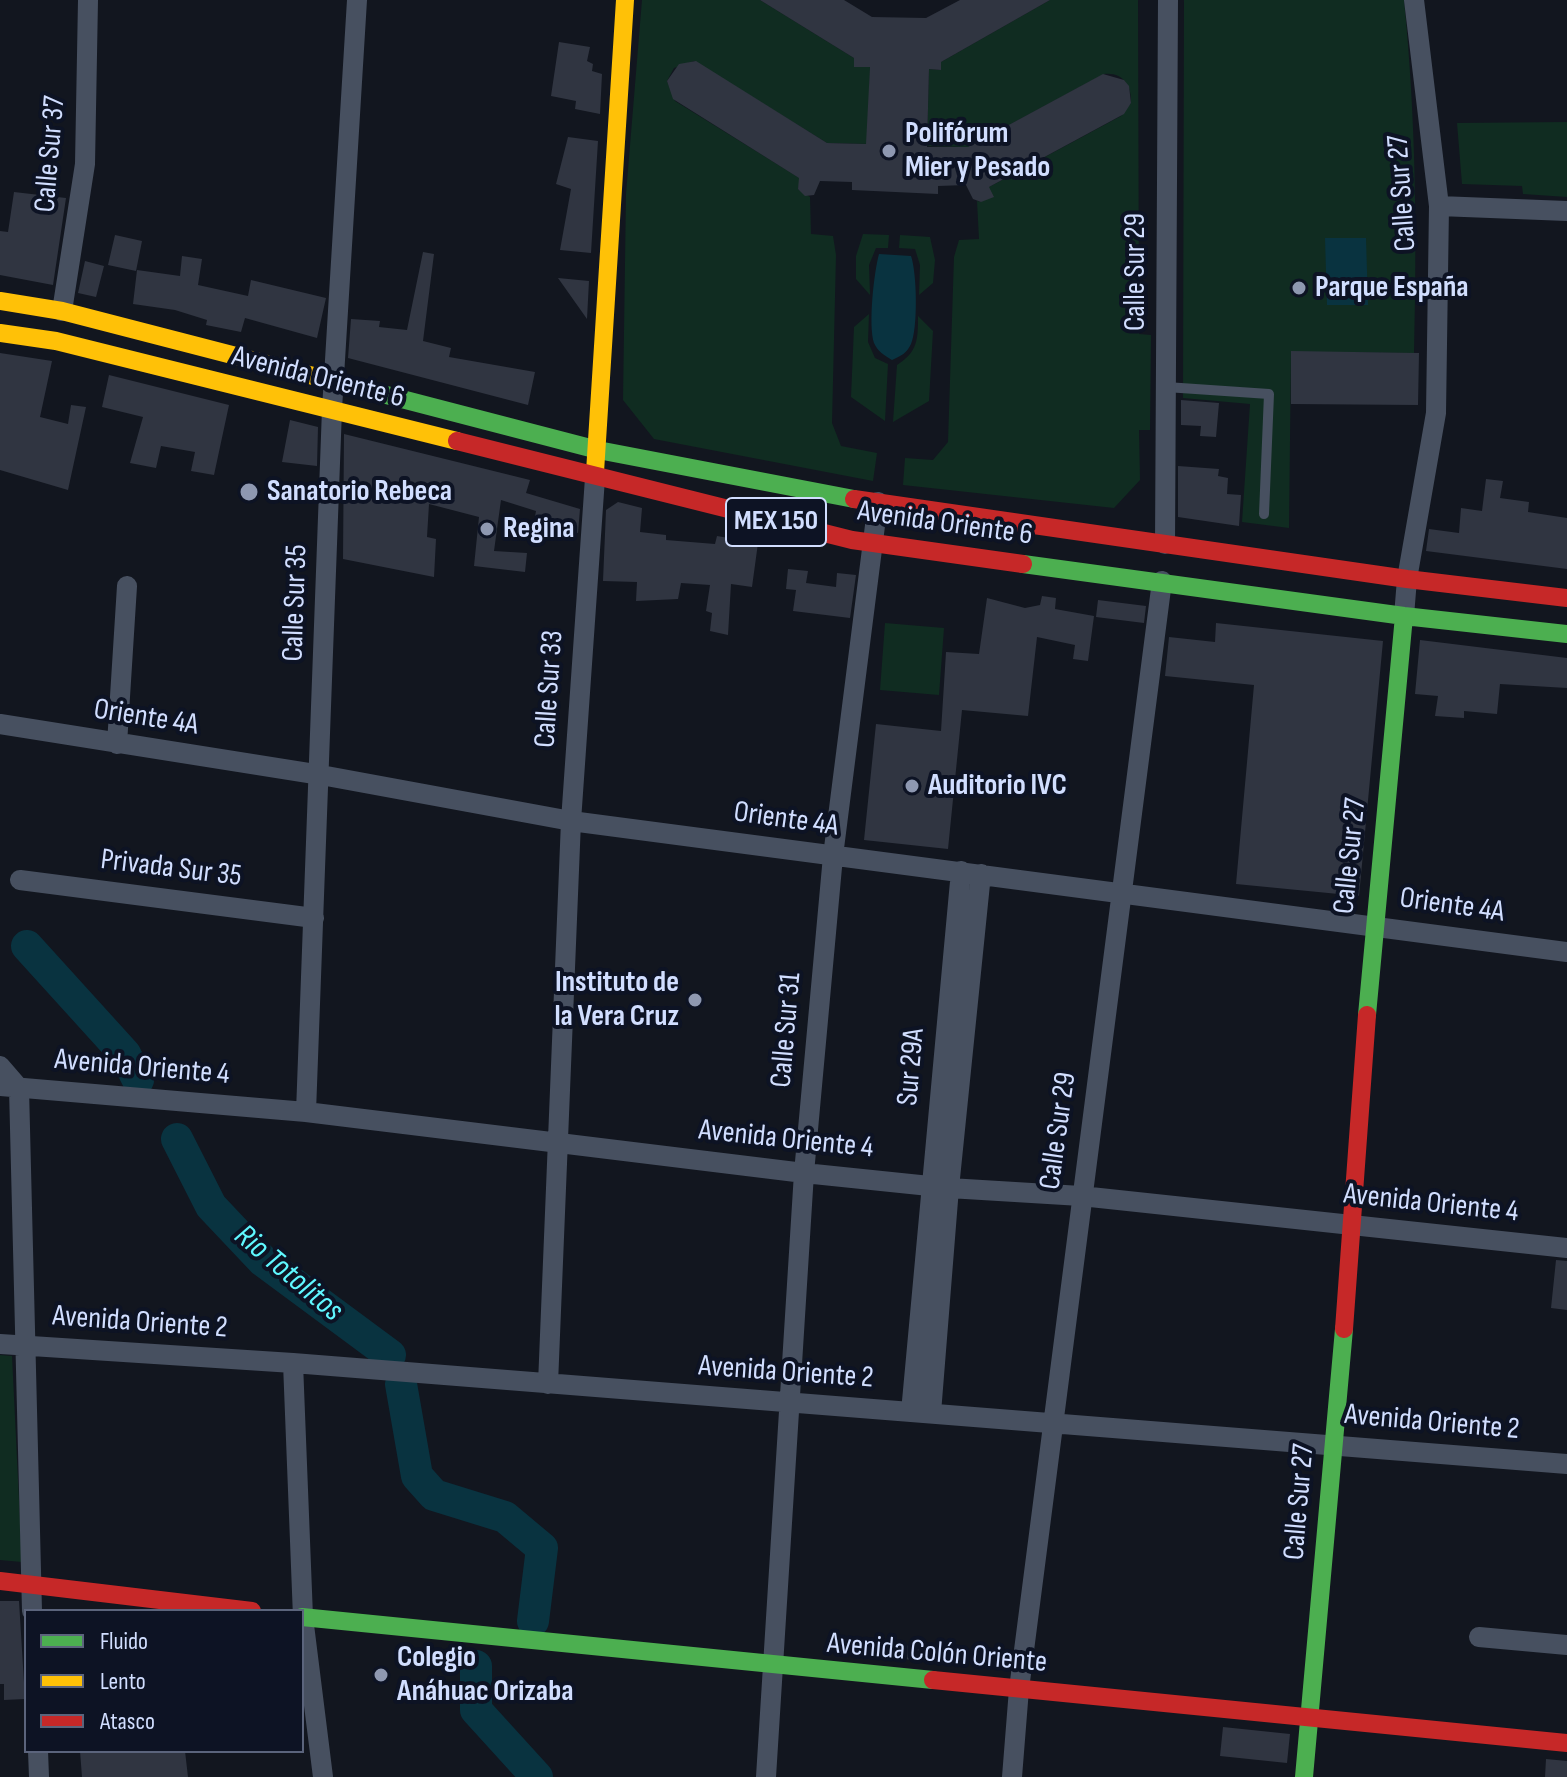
<!DOCTYPE html>
<html>
<head>
<meta charset="utf-8">
<style>
  body { margin:0 }
  #map { position:relative; width:1567px; height:1777px; overflow:hidden; background:#12161f; font-family:"Sofia Sans Condensed",sans-serif }
  canvas { display:block }
  .legend { position:absolute; left:24px; top:1609px; width:280px; height:144px; box-sizing:border-box; background:#0d1324; border:2px solid #5b647c; margin:0; padding:10px 14px; list-style:none; font-size:24px; color:#d1deff }
  .legend li { display:flex; align-items:center; gap:16px; height:40px }
  .legend b { width:40px; border:2px solid #5b647c }
</style>
</head>
<body>
<div id="map">
<canvas width="1567" height="1777"></canvas>
<ul class="legend">
<li><b style="height:10px;background:#4caf50"></b>Fluido</li>
<li><b style="height:10px;background:#ffc107"></b>Lento</li>
<li><b style="height:10px;background:#c62828"></b>Atasco</li>
</ul>
</div>
<script>
const c = document.querySelector('canvas').getContext('2d');
c.lineJoin = 'round';
function paint(path, color) {
  c.fillStyle = color;
  c.fill(path, 'evenodd');
}
function stroke(path, color, width, dash) {
  c.strokeStyle = color;
  c.lineWidth = width;
  c.lineCap = dash ? 'butt' : 'round';
  c.setLineDash(dash || []);
  c.stroke(path);
}
function label(font, color, halo, rows, align = 'center') {
  c.font = font + ' "Sofia Sans Condensed",sans-serif';
  c.lineWidth = 8;
  c.setLineDash([]);
  c.textBaseline = 'middle';
  c.strokeStyle = halo;
  c.fillStyle = color;
  for (const [text, x, y, turn = 0] of rows) {
    c.save();
    c.translate(x, y);
    c.rotate((+turn || 0) * Math.PI / 180);
    c.textAlign = isNaN(turn) ? turn : align;
    if (halo) c.strokeText(text, 0, 0);
    c.fillText(text, 0, 0);
    c.restore();
  }
}
paint(new Path2D(`
  M 642,0 L 760,0 L 854,58 L 854,67 L 870,67 L 869,144 L 827,143 L 694,61 L 674,68 L 667,81 L 675,101 L 801,179 L 798,189 L 810,197 L 811,234 L 833,236 L 836,255 L 832,423 L 841,446 L 877,453 L 873,481 L 654,439 L 623,400 L 626,194 Z
  M 1050,0 L 1138,0 L 1139,334 L 1151,335 L 1150,430 L 1139,430 L 1140,480 L 1114,508 L 903,485 L 905,458 L 933,460 L 948,442 L 954,257 L 959,240 L 979,239 L 977,201 L 981,202 L 989,187 L 1121,116 L 1131,103 C 1132,86 1123,72 1104,74 L 968,147 L 927,146 L 929,69 L 941,70 L 941,62 Z
  M 1184,0 L 1404,0 C 1416,119 1417,233 1414,353 L 1291,352 L 1289,528 L 1242,522 L 1250,404 L 1183,398 Z
  M 1567,122 L 1567,197 L 1523,194 L 1522,186 L 1462,184 L 1457,123 Z
  M 863,234 L 889,235 L 888,248 L 876,248 L 869,265 L 870,295 L 856,279 L 856,256 Z
  M 900,235 L 930,237 L 935,260 L 933,283 L 919,295 L 920,265 L 915,249 L 899,248 Z
  M 869,314 L 868,342 L 875,358 L 888,364 L 885,421 L 851,397 L 854,327 Z
  M 918,316 L 933,331 L 929,401 L 893,422 L 897,365 C 918,352 918,339 918,316 Z
  M 885,623 L 944,628 L 939,695 L 880,690 Z
  M 0,1355 L 12,1356 L 22,1562 L 0,1560 Z`), '#102c21');
paint(new Path2D(`
  M 1366,238 L 1368,305 L 1327,305 L 1325,238 Z
  M 879,254 L 911,256 C 917,273 918,328 911,344 C 907,353 901,356 892,360 C 884,355 878,352 874,343 C 868,325 874,272 879,254 Z`), '#093340');
stroke(new Path2D(`
  M 27,946 L 125,1054 L 138,1080
  M 177,1139 L 211,1206 L 263,1261 L 390,1355
  M 401,1384 L 417,1476 L 434,1495 L 505,1517 L 542,1548 L 533,1621
  M 476,1666 L 476,1710 L 537,1777`), '#093340', 32);
paint(new Path2D(`
  M 760,0 L 844,0 L 872,17 L 926,18 L 960,0 L 1050,0 L 941,62 L 941,70 L 929,69 L 927,147 L 968,147 L 1103,74 L 1124,80 L 1129,86 L 1131,103 L 1124,114 L 989,187 L 994,197 L 981,202 L 973,199 L 966,185 L 938,186 L 938,194 L 852,190 L 852,182 L 820,181 L 814,195 L 805,196 L 798,189 L 799,178 L 673,99 L 667,81 L 679,64 L 696,61 L 827,143 L 866,144 L 870,67 L 854,67 L 854,58 Z
  M 559,42 L 590,47 L 587,61 L 593,64 L 592,71 L 602,74 L 600,114 L 575,109 L 576,101 L 551,96 Z
  M 568,137 L 598,141 L 591,253 L 560,250 L 571,189 L 556,184 Z
  M 14,192 L 66,198 L 53,285 L 0,275 L 0,231 L 8,232 Z
  M 115,235 L 142,241 L 136,271 L 108,265 Z
  M 423,252 L 434,254 L 423,341 L 451,348 L 449,357 L 535,372 L 528,405 L 348,358 L 351,319 L 380,321 L 379,327 L 407,330 Z
  M 182,256 L 202,259 L 198,285 L 248,296 L 251,280 L 326,298 L 317,338 L 245,318 L 241,332 L 206,325 L 207,320 L 175,310 L 133,304 L 137,270 L 180,276 Z
  M 85,261 L 104,266 L 96,297 L 78,293 Z
  M 558,278 L 589,281 L 587,319 Z
  M 1291,351 L 1419,353 L 1418,405 L 1291,404 Z
  M 0,353 L 52,361 L 40,417 L 68,424 L 71,405 L 86,407 L 68,490 L 0,470 Z
  M 109,375 L 229,405 L 214,475 L 191,471 L 195,452 L 161,446 L 156,468 L 130,463 L 143,417 L 102,407 Z
  M 1181,400 L 1219,403 L 1216,437 L 1200,436 L 1201,426 L 1181,425 Z
  M 290,420 L 318,427 L 317,466 L 282,462 Z
  M 344,434 L 530,480 L 526,493 L 580,509 L 578,533 L 534,522 L 536,511 L 501,500 L 494,551 L 527,553 L 525,572 L 474,566 L 479,517 L 429,504 L 427,537 L 436,539 L 434,577 L 343,559 Z
  M 1178,466 L 1219,469 L 1218,476 L 1228,478 L 1227,494 L 1241,495 L 1239,526 L 1178,517 Z
  M 1486,479 L 1503,481 L 1500,498 L 1529,502 L 1528,512 L 1567,518 L 1567,569 L 1426,551 L 1429,529 L 1459,533 L 1461,508 L 1482,511 Z
  M 618,502 L 642,508 L 640,532 L 666,535 L 666,540 L 715,544 L 717,536 L 758,543 L 752,587 L 731,584 L 728,635 L 710,631 L 712,613 L 706,611 L 710,585 L 681,583 L 678,599 L 636,601 L 637,582 L 603,581 L 606,510 Z
  M 788,569 L 808,571 L 806,583 L 836,587 L 837,573 L 856,575 L 850,618 L 793,611 L 796,590 L 786,589 Z
  M 1042,596 L 1056,598 L 1055,609 L 1094,616 L 1088,661 L 1073,659 L 1075,645 L 1037,637 L 1028,716 L 962,710 L 948,849 L 864,840 L 876,724 L 941,731 L 946,652 L 979,654 L 987,598 L 1025,608 L 1040,605 Z
  M 1098,600 L 1146,606 L 1144,623 L 1096,617 Z
  M 1216,623 L 1383,641 L 1359,896 L 1236,884 L 1254,685 L 1165,676 L 1169,637 L 1215,642 Z
  M 1420,640 L 1567,658 L 1567,688 L 1500,684 L 1497,714 L 1464,711 L 1464,718 L 1435,716 L 1438,696 L 1415,694 Z
  M 1556,1260 L 1567,1261 L 1567,1310 L 1551,1308 Z
  M 0,1601 L 19,1601 L 25,1699 L 4,1700 L 4,1684 L 0,1684 Z
  M 903,1645 L 928,1648 L 927,1661 L 903,1659 Z
  M 1223,1727 L 1290,1734 L 1287,1763 L 1220,1756 Z
  M 80,1751 L 185,1751 L 188,1777 L 82,1777 Z
  M 1546,1759 L 1567,1761 L 1567,1777 L 1545,1777 Z`), '#303541');
stroke(new Path2D(`
  M 1166,387 L 1269,394 L 1264,514`), '#475060', 10);
stroke(new Path2D(`
  M 1439,206 L 1567,211
  M 62,311 L 85,164 L 88,0
  M 1165,544 L 1168,0
  M 1404,616 L 1407,579 L 1436,413 L 1439,206 L 1414,0
  M 0,724 L 321,775 L 571,821 L 1567,952
  M 117,744 L 127,586
  M 20,880 L 314,918
  M 0,1066 L 19,1088 L 32,1611
  M 0,1086 L 306,1112 L 804,1173 L 949,1188 L 1081,1196 L 1567,1248
  M 306,1112 L 332,409 L 357,0
  M 0,1344 L 293,1363 L 1567,1464
  M 293,1363 L 303,1617 L 323,1777
  M 548,1384 L 571,821 L 595,478
  M 911,1412 L 961,871
  M 931,1413 L 949,1188 L 981,874
  M 1479,1637 L 1567,1645
  M 38,1751 L 39,1777
  M 766,1777 L 804,1173 L 833,856 L 878,502
  M 1012,1777 L 1019,1689 L 1162,581`), '#475060', 20);
stroke(new Path2D(`
  M 321,378 L 598,450 L 854,499
  M 1023,564 L 1404,616 L 1567,634
  M 1367,1015 L 1404,616
  M 302,1617 L 933,1680
  M 1304,1777 L 1344,1329`), '#4caf50', 18);
stroke(new Path2D(`
  M 0,301 L 62,311 L 321,378
  M 0,333 L 56,341 L 457,441
  M 595,472 L 625,0`), '#ffc107', 18);
stroke(new Path2D(`
  M 457,441 L 852,540 L 1023,564
  M 854,499 L 1407,579 L 1567,598
  M 1344,1329 L 1367,1015
  M 0,1581 L 252,1611
  M 933,1680 L 1567,1743`), '#c62828', 18);
for (const [x, y, r, color] of [
  [889,151,8,"#8e98b1"],
  [1299,288,8,"#8e98b1"],
  [249,492,10,"#8e98b1"],
  [487,529,8,"#8e98b1"],
  [912,786,8,"#8e98b1"],
  [695,1000,8,"#8e98b1"],
  [381,1675,8,"#8e98b1"]
]) {
  const dot = new Path2D();
  dot.arc(x, y, r, 0, 2 * Math.PI);
  c.fillStyle = color;
  c.fill(dot);
  stroke(dot, '#0d1324', 3);
}
for (const [x, y, w] of [
  [776,522,100]
]) {
  const box = new Path2D();
  box.roundRect(x - w / 2, y - 24, w, 48, 6);
  c.fillStyle = '#0d1324';
  c.fill(box);
  stroke(box, '#d1deff', 2);
}
label('bold 28px', '#d1deff', null, [
  ["MEX 150",776,522]
]);
label('bold 30px', '#d1deff', '#0d1324', [
  ["Polifórum",905,134],
  ["Mier y Pesado",905,168],
  ["Parque España",1315,288],
  ["Sanatorio Rebeca",267,492],
  ["Regina",503,529],
  ["Auditorio IVC",928,786],
  ["Instituto de",679,983,"right"],
  ["la Vera Cruz",679,1017,"right"],
  ["Colegio",397,1658],
  ["Anáhuac Orizaba",397,1692]
], 'left');
label('30px', '#d1deff', '#0d1324', [
  ["Calle Sur 37",51,154,-85],
  ["Calle Sur 27",1403,193,-94],
  ["Calle Sur 29",1136,272,-90],
  ["Avenida Oriente 6",318,378,14],
  ["Avenida Oriente 6",945,524,8],
  ["Calle Sur 35",296,603,-88],
  ["Calle Sur 33",550,689,-86],
  ["Oriente 4A",146,718,9],
  ["Oriente 4A",786,820,8],
  ["Calle Sur 27",1351,856,-84],
  ["Privada Sur 35",171,869,7],
  ["Oriente 4A",1452,906,8],
  ["Calle Sur 31",787,1030,-85],
  ["Sur 29A",912,1067,-85],
  ["Avenida Oriente 4",142,1068,5],
  ["Calle Sur 29",1059,1131,-82],
  ["Avenida Oriente 4",786,1140,6],
  ["Avenida Oriente 4",1431,1204,6],
  ["Avenida Oriente 2",140,1323,4],
  ["Avenida Oriente 2",786,1373,4],
  ["Avenida Oriente 2",1432,1423,5],
  ["Calle Sur 27",1300,1502,-85],
  ["Avenida Colón Oriente",937,1654,5]
]);
label('italic 32px', '#5ff7ff', '#0d1324', [
  ["Rio Totolitos",288,1274,40]
]);
</script>
</body>
</html>
